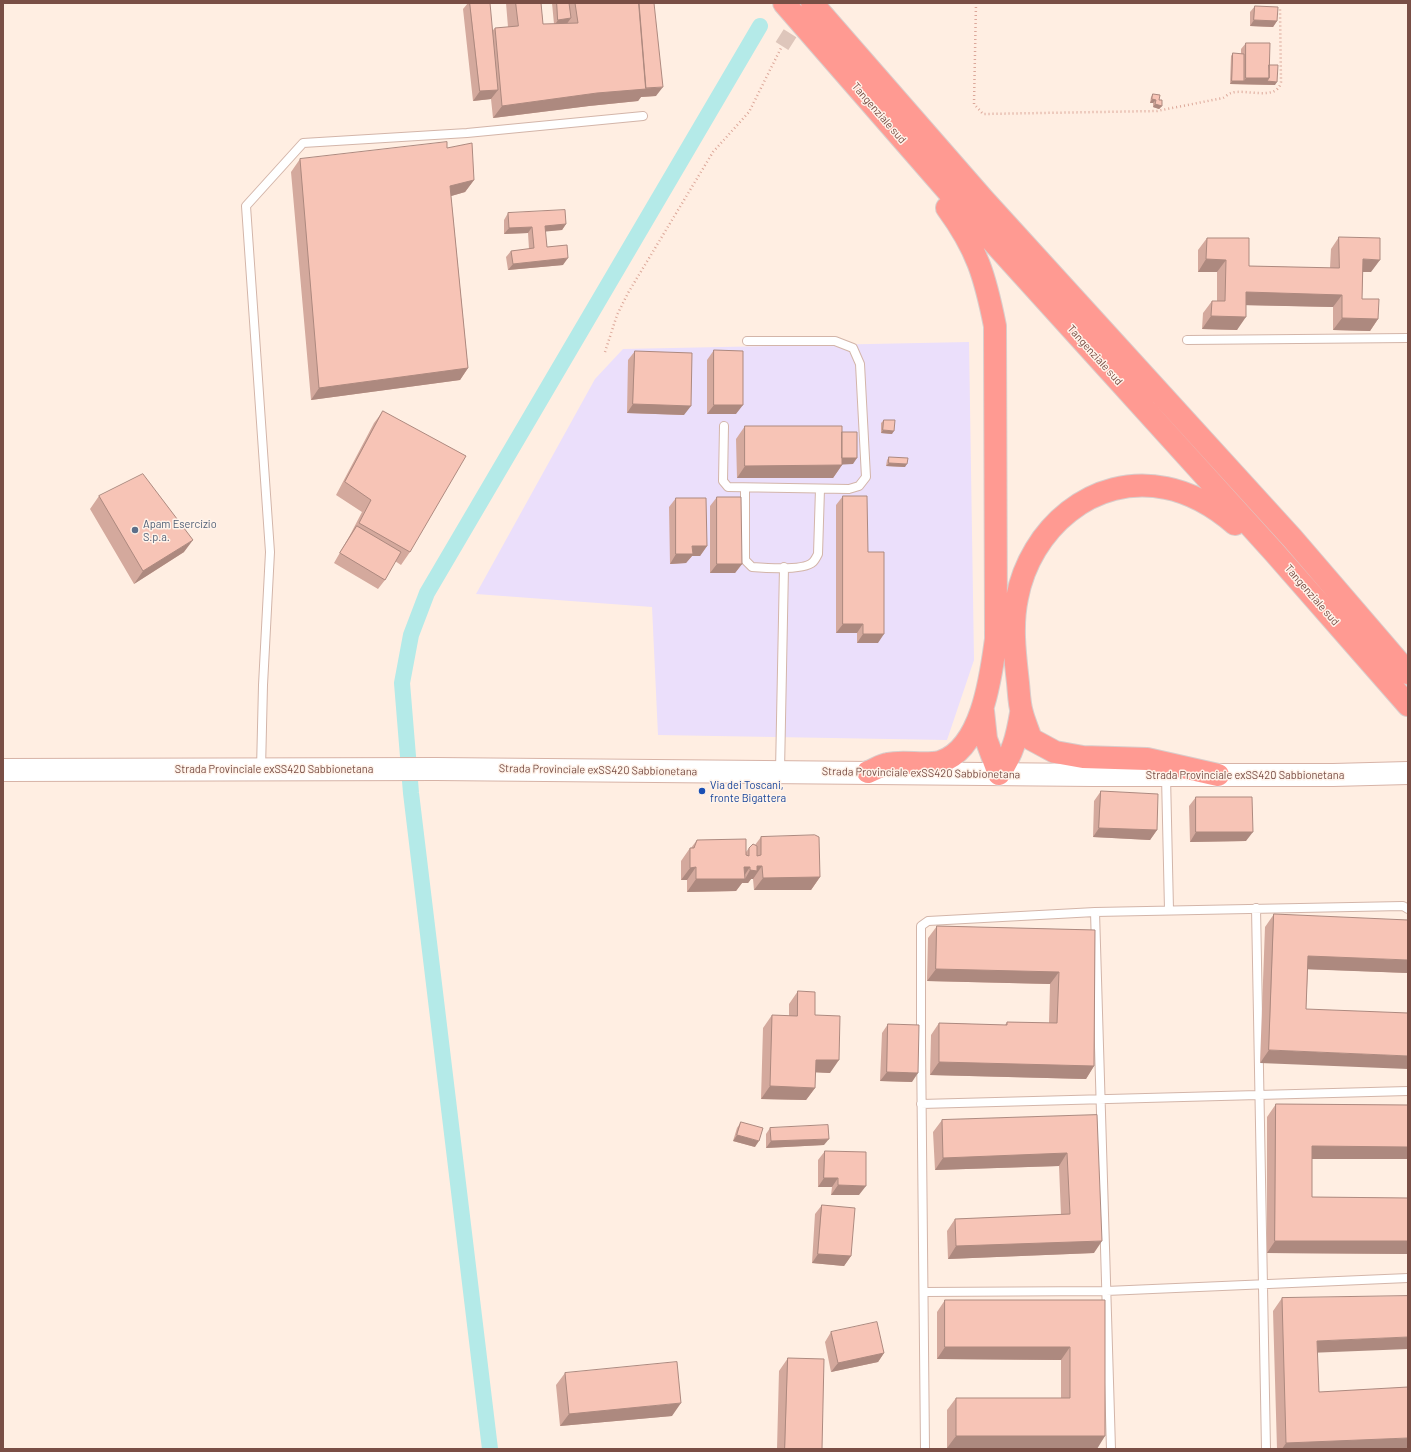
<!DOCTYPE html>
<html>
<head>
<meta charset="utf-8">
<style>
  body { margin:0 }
  #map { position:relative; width:1411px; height:1452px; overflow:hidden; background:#ffeee2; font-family:Barlow,sans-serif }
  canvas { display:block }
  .frame { position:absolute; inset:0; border:4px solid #794e45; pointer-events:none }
</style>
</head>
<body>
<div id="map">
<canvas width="1411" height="1452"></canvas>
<div class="frame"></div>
</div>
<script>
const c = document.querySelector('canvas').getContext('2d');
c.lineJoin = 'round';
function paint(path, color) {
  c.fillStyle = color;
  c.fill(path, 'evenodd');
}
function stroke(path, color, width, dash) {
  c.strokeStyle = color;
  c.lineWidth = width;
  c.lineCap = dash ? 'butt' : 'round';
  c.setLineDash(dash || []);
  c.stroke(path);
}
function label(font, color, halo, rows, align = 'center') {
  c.font = font + ' Barlow,sans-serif';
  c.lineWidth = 3;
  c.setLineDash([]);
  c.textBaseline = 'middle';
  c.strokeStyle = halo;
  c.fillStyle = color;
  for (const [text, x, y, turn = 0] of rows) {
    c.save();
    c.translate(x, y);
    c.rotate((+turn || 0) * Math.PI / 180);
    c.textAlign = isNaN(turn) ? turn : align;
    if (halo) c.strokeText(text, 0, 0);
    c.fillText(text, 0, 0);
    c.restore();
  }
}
paint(new Path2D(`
  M 969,342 L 974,660 L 947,740 L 658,735 L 652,607 L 476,594 L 595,379 L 623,349 Z`), '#ebdffb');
stroke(new Path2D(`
  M 490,1449 L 411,793 L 402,683 L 411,635 L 427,593 L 760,26`), '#b4eae8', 16);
stroke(new Path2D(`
  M 782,46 L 803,13`), '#dec6bb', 15, [15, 8]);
const lane = new Path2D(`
  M 1187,340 L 1408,338
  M 724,426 L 723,481 L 728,487 L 849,489 L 859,486 L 866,477 L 860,364 L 853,348 L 835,341 L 747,341
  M 745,488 L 745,560 L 752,567 C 765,568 804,571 813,562 C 815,560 817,556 818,554 L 820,489
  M 261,769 L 263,685 L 270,552 L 246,206 L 303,143 L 467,133 L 643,116
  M 780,771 L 784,567
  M 1166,776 L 1169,910
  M 1256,908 L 1266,1449
  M 1095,912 L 1111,1449
  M 921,1104 L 1408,1091
  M 924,1292 L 1106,1291 L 1408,1278
  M 925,1449 L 921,1042 L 921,926 L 928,921 L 1095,912 L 1403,906 L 1408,909`);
const secondary = new Path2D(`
  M 3,770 L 436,769 L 1093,775 L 1333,775 L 1408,773`);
const highway = new Path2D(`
  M 784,3 L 967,213 L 1274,552 L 1408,705
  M 812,3 L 983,199 L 1292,538 L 1408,673
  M 983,711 L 986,739 L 999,774
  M 868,772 C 874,770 881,765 888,764 C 904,760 923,766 940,762 C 982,749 991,676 996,639 L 995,326 C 985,276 977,249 947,208
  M 999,774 C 1013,753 1017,737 1021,713
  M 1218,775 L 1147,759 L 1083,757 L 1055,752 L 1031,739 C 1028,730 1024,721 1022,713 C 1019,703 1019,692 1018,683 C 1015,655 1011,626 1017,598 C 1030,529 1093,473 1166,488 C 1192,493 1215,507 1235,524`);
stroke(lane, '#d3b5a9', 10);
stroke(secondary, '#d7b3a7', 24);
stroke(highway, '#d9cdcb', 24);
stroke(new Path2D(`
  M 976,3 L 974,104 L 983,114 L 1157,111 L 1223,98 C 1225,97 1228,94 1231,93 C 1245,88 1277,102 1281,82 L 1280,9
  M 605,352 L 617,315 L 628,293 L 713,152 L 749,112 L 782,46`), '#dca799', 2.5, [1, 3]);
stroke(lane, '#fff', 8);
stroke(secondary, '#fff', 22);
stroke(highway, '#ff9a92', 22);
paint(new Path2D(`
  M 468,3 L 470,3 L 492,31 L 495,28 L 508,27 L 506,3 L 541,3 L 543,24 L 554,24 L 552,3 L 654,3 L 656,96 L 641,97 L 638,101 L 589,106 L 493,118 L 491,99 L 473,101 L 463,9 Z
  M 1255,6 L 1277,21 L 1273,27 L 1250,26 L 1250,12 Z
  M 1246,43 L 1269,65 L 1275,85 L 1230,84 L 1231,56 L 1233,53 L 1241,54 L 1241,49 Z
  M 1153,94 L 1159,100 L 1162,106 L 1159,109 L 1153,107 L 1153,103 L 1150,103 L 1151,97 Z
  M 447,148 L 474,180 L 465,192 L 451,196 L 468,368 L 460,380 L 311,400 L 291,172 L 300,159 Z
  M 508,213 L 566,224 L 562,230 L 545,231 L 547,247 L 563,265 L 508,270 L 506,257 L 511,251 L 529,249 L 528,233 L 504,234 L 504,220 Z
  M 1339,237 L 1371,272 L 1363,272 L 1362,299 L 1378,319 L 1370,331 L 1333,330 L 1333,307 L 1246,305 L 1237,330 L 1202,329 L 1203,313 L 1212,301 L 1217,301 L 1217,272 L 1198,272 L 1198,250 L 1207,238 L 1249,266 L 1330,268 L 1331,249 Z
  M 714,350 L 736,414 L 707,414 L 707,360 Z
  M 635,351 L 684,415 L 627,413 L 628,360 Z
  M 383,411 L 410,552 L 401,565 L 395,561 L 385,580 L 378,589 L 334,563 L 350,535 L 362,512 L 336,495 L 374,423 Z
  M 884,420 L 892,434 L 881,433 L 881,423 Z
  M 745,426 L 842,432 L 853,464 L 842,464 L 842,465 L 833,478 L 737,478 L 736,439 Z
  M 889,457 L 905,467 L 886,466 L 887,460 Z
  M 99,496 L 184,552 L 134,584 L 90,509 Z
  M 843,496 L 868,552 L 878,643 L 857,643 L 857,633 L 836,633 L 836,505 Z
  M 717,497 L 742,564 L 735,573 L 710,573 L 710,506 Z
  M 676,498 L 707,546 L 700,556 L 692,556 L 686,563 L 670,564 L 669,507 Z
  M 1101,791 L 1157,830 L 1150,840 L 1093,837 L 1094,801 Z
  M 1196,797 L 1246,841 L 1190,842 L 1189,806 Z
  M 761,837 L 820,877 L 811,890 L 754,890 L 753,879 L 751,879 L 748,883 L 742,883 L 736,891 L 687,892 L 687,880 L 681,880 L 681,861 L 690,848 L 691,848 L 697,840 L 746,852 L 749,848 L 755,845 Z
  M 1274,914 L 1408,973 L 1308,969 L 1306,1009 L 1260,1063 L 1265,927 Z
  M 937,926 L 1095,930 L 1094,1066 L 1086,1079 L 930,1075 L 931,1035 L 939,1023 L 1005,1025 L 1007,1022 L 1049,1023 L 1050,984 L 927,981 L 928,938 Z
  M 798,991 L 815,1015 L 830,1073 L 815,1072 L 815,1088 L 806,1100 L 761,1099 L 763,1028 L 772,1015 L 789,1016 L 789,1004 Z
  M 888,1024 L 912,1082 L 880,1081 L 882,1033 Z
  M 1276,1104 L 1408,1105 L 1408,1159 L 1312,1159 L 1312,1197 L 1408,1198 L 1408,1254 L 1267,1253 L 1267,1117 Z
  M 1097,1115 L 1094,1253 L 948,1259 L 947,1231 L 955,1219 L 1061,1215 L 1059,1166 L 935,1170 L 933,1132 L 942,1120 Z
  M 741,1122 L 755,1147 L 733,1141 L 737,1128 Z
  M 770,1128 L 824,1145 L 766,1148 L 766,1134 Z
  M 825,1151 L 859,1195 L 831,1195 L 832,1187 L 818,1187 L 818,1160 Z
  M 822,1205 L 851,1256 L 844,1266 L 812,1263 L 815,1214 Z
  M 1282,1298 L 1317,1353 L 1319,1392 L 1408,1449 L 1277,1449 L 1273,1311 Z
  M 945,1300 L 1105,1300 L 1097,1449 L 947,1448 L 947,1410 L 956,1398 L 1061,1398 L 1061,1360 L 937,1359 L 937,1312 Z
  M 831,1332 L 884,1353 L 878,1362 L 831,1372 L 825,1342 Z
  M 788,1358 L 822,1449 L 777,1449 L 779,1371 Z
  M 565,1373 L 672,1416 L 560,1426 L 556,1385 Z`), '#d4a99d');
paint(new Path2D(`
  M 571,18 L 566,25 L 554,26 L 558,20 Z
  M 1254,20 L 1277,21 L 1273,27 L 1250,26 Z
  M 1246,78 L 1269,78 L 1277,82 L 1275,85 L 1230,84 L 1232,81 L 1244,81 Z
  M 663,87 L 656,96 L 641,97 L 638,101 L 589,106 L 493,118 L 502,106 L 597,93 Z
  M 498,90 L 491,99 L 473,101 L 480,91 Z
  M 1152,99 L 1156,100 L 1153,103 L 1150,103 Z
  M 1155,104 L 1162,106 L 1159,109 L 1153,107 Z
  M 474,180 L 465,192 L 441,199 L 450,186 Z
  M 566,224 L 562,230 L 541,232 L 545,226 Z
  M 532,227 L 528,233 L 504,234 L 509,228 Z
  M 568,258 L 563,265 L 508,270 L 513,264 Z
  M 1206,259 L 1226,260 L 1217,272 L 1198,272 Z
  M 1363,259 L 1380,260 L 1371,272 L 1354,272 Z
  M 1246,292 L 1342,295 L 1333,307 L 1238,305 Z
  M 1211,316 L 1246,317 L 1237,330 L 1202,329 Z
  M 1342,318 L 1378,319 L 1370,331 L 1333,330 Z
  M 468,368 L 460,380 L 311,400 L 319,388 Z
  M 633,404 L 691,406 L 684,415 L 627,413 Z
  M 714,405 L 743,405 L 736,414 L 707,414 Z
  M 883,430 L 894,431 L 892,434 L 881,433 Z
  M 838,458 L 857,458 L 853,464 L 834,465 Z
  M 889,463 L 907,464 L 905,467 L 886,466 Z
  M 842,465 L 833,478 L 737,478 L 745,466 Z
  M 193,540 L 184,552 L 134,584 L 143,571 Z
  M 692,546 L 707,546 L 700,556 L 692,556 L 686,563 L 670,564 L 676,554 Z
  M 717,564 L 742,564 L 735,573 L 710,573 Z
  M 843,624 L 863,624 L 857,633 L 836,633 Z
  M 863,634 L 884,634 L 878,643 L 857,643 Z
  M 1099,828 L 1157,830 L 1150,840 L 1093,837 Z
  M 1196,832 L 1253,832 L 1246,841 L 1190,842 Z
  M 757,866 L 762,866 L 753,879 L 751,879 L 748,883 L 742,883 L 736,891 L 687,892 L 696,879 L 744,867 L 750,867 L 742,879 L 745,879 L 750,870 Z
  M 696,867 L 687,880 L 681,880 L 690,868 Z
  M 820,877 L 811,890 L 754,890 L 763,878 Z
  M 1308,956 L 1408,960 L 1408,973 L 1300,969 Z
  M 936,969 L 1059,972 L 1050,984 L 927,981 Z
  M 1269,1050 L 1408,1056 L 1408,1069 L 1260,1063 Z
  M 816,1060 L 839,1060 L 830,1073 L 807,1072 Z
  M 939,1062 L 1094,1066 L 1086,1079 L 930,1075 Z
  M 887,1072 L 918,1073 L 912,1082 L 880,1081 Z
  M 770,1086 L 815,1088 L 806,1100 L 761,1099 Z
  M 737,1135 L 759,1141 L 755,1147 L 733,1141 Z
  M 829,1139 L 824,1145 L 766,1148 L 771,1141 Z
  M 1312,1146 L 1408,1147 L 1408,1159 L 1303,1159 Z
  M 1067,1153 L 1059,1166 L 935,1170 L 943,1158 Z
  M 824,1178 L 838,1178 L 832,1187 L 818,1187 Z
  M 838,1185 L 866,1186 L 859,1195 L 831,1195 Z
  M 1102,1241 L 1094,1253 L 948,1259 L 956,1246 Z
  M 1275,1241 L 1408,1241 L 1408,1254 L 1267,1253 Z
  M 818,1254 L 851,1256 L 844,1266 L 812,1263 Z
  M 1408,1337 L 1408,1349 L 1308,1353 L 1317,1341 Z
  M 945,1347 L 1070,1347 L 1061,1360 L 937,1359 Z
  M 884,1353 L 878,1362 L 831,1372 L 838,1363 Z
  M 681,1403 L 672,1416 L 560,1426 L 569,1414 Z
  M 956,1436 L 1105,1436 L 1097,1449 L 947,1448 Z
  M 1408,1438 L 1408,1449 L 1282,1449 L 1286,1443 Z`), '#ad897f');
const building = new Path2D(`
  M 470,3 L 490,3 L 498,90 L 480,91 Z
  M 516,3 L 541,3 L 543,24 L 578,23 L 575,3 L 639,3 L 646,89 L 597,93 L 502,106 L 495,28 L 518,26 Z
  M 557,3 L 569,3 L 571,18 L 558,20 Z
  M 639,3 L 654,3 L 663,87 L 646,88 Z
  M 1255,6 L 1278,7 L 1277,21 L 1254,20 Z
  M 1246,43 L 1270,43 L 1269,78 L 1246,78 Z
  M 1233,53 L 1244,54 L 1244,81 L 1232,81 Z
  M 1269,65 L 1278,65 L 1277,82 L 1267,81 L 1269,78 Z
  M 1153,94 L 1160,95 L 1159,100 L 1162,100 L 1162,106 L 1155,104 L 1156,100 L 1152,99 Z
  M 447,142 L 447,148 L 472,143 L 474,180 L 450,186 L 468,368 L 319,388 L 300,159 Z
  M 565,210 L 566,224 L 545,226 L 547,247 L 567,245 L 568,258 L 513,264 L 511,251 L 534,248 L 532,227 L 509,228 L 508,213 Z
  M 1339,237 L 1380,238 L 1380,260 L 1363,259 L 1362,299 L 1379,299 L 1378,319 L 1342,318 L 1342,295 L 1246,292 L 1246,317 L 1211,316 L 1212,301 L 1225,301 L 1226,260 L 1206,259 L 1207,238 L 1249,238 L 1249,266 L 1339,268 Z
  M 714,350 L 743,351 L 743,405 L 714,405 Z
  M 635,351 L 692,353 L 691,406 L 633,404 Z
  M 383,411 L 466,456 L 410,552 L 359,523 L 371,500 L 345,482 Z
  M 884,420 L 895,420 L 894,431 L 883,430 Z
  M 745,426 L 842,426 L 842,465 L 745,466 Z
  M 842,432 L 857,432 L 857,458 L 842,458 Z
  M 889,457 L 908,458 L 907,464 L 889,463 Z
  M 143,474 L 193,540 L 143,571 L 99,496 Z
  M 843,496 L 867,496 L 868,552 L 884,552 L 884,634 L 863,634 L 863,624 L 843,624 Z
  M 717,497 L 741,497 L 742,564 L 717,564 Z
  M 676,498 L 706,498 L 707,546 L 692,546 L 693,554 L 676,554 Z
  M 357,526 L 401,552 L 385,580 L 340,553 Z
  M 1101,791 L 1158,794 L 1157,830 L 1099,828 Z
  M 1196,797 L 1252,797 L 1253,832 L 1196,832 Z
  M 815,835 L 819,837 L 820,877 L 763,878 L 762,866 L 757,866 L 757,871 L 750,870 L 750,867 L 744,867 L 745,879 L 696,879 L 696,867 L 690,868 L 690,848 L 694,848 L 697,840 L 746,839 L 746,855 L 749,856 L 749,848 L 753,844 L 757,846 L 757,856 L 761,855 L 761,837 Z
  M 1274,914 L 1408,920 L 1408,960 L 1308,956 L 1306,1009 L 1408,1013 L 1408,1056 L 1269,1050 Z
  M 937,926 L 1095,930 L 1094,1066 L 939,1062 L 939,1023 L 1007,1025 L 1007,1022 L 1057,1023 L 1059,972 L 936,969 Z
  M 798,991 L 815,992 L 815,1015 L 840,1016 L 839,1060 L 816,1060 L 815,1088 L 770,1086 L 772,1015 L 797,1016 Z
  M 888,1024 L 919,1025 L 918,1073 L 887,1072 Z
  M 1276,1104 L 1408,1105 L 1408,1147 L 1312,1146 L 1312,1197 L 1408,1198 L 1408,1241 L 1275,1241 Z
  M 1097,1115 L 1102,1241 L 956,1246 L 955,1219 L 1070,1214 L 1067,1153 L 943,1158 L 942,1120 Z
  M 741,1122 L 763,1128 L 759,1141 L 737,1135 Z
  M 828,1125 L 829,1139 L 771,1141 L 770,1128 Z
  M 825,1151 L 866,1152 L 866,1186 L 838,1185 L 838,1178 L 824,1178 Z
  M 822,1205 L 855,1208 L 851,1256 L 818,1254 Z
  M 1408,1296 L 1408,1337 L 1317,1341 L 1319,1392 L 1408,1387 L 1408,1438 L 1286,1443 L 1282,1298 Z
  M 945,1300 L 1105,1300 L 1105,1436 L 956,1436 L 956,1398 L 1070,1398 L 1070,1347 L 945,1347 Z
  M 877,1322 L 884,1353 L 838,1363 L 831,1332 Z
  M 788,1358 L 824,1359 L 822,1449 L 785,1449 Z
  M 677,1362 L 681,1403 L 569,1414 L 565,1373 Z`);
paint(building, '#f7c4b6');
stroke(building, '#ad897f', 1);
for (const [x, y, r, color] of [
  [135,530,4,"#5c6f8a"],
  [702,791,4,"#1a4fb4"]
]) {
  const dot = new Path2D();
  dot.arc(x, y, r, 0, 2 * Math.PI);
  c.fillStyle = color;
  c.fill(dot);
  stroke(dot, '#fff3ea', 1.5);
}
label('11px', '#794e45', '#fff3ea', [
  ["Tangenziale sud",879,113,49],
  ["Tangenziale sud",1095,355,48],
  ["Tangenziale sud",1312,595,49],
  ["Strada Provinciale exSS420 Sabbionetana",274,769],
  ["Strada Provinciale exSS420 Sabbionetana",598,770,1],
  ["Strada Provinciale exSS420 Sabbionetana",921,773,1],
  ["Strada Provinciale exSS420 Sabbionetana",1245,775]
]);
label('11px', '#4e5e75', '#fff3ea', [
  ["Apam Esercizio",143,524],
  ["S.p.a.",143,537]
], 'left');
label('11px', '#164399', '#fff3ea', [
  ["Via dei Toscani,",710,785],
  ["fronte Bigattera",710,798]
], 'left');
</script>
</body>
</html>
